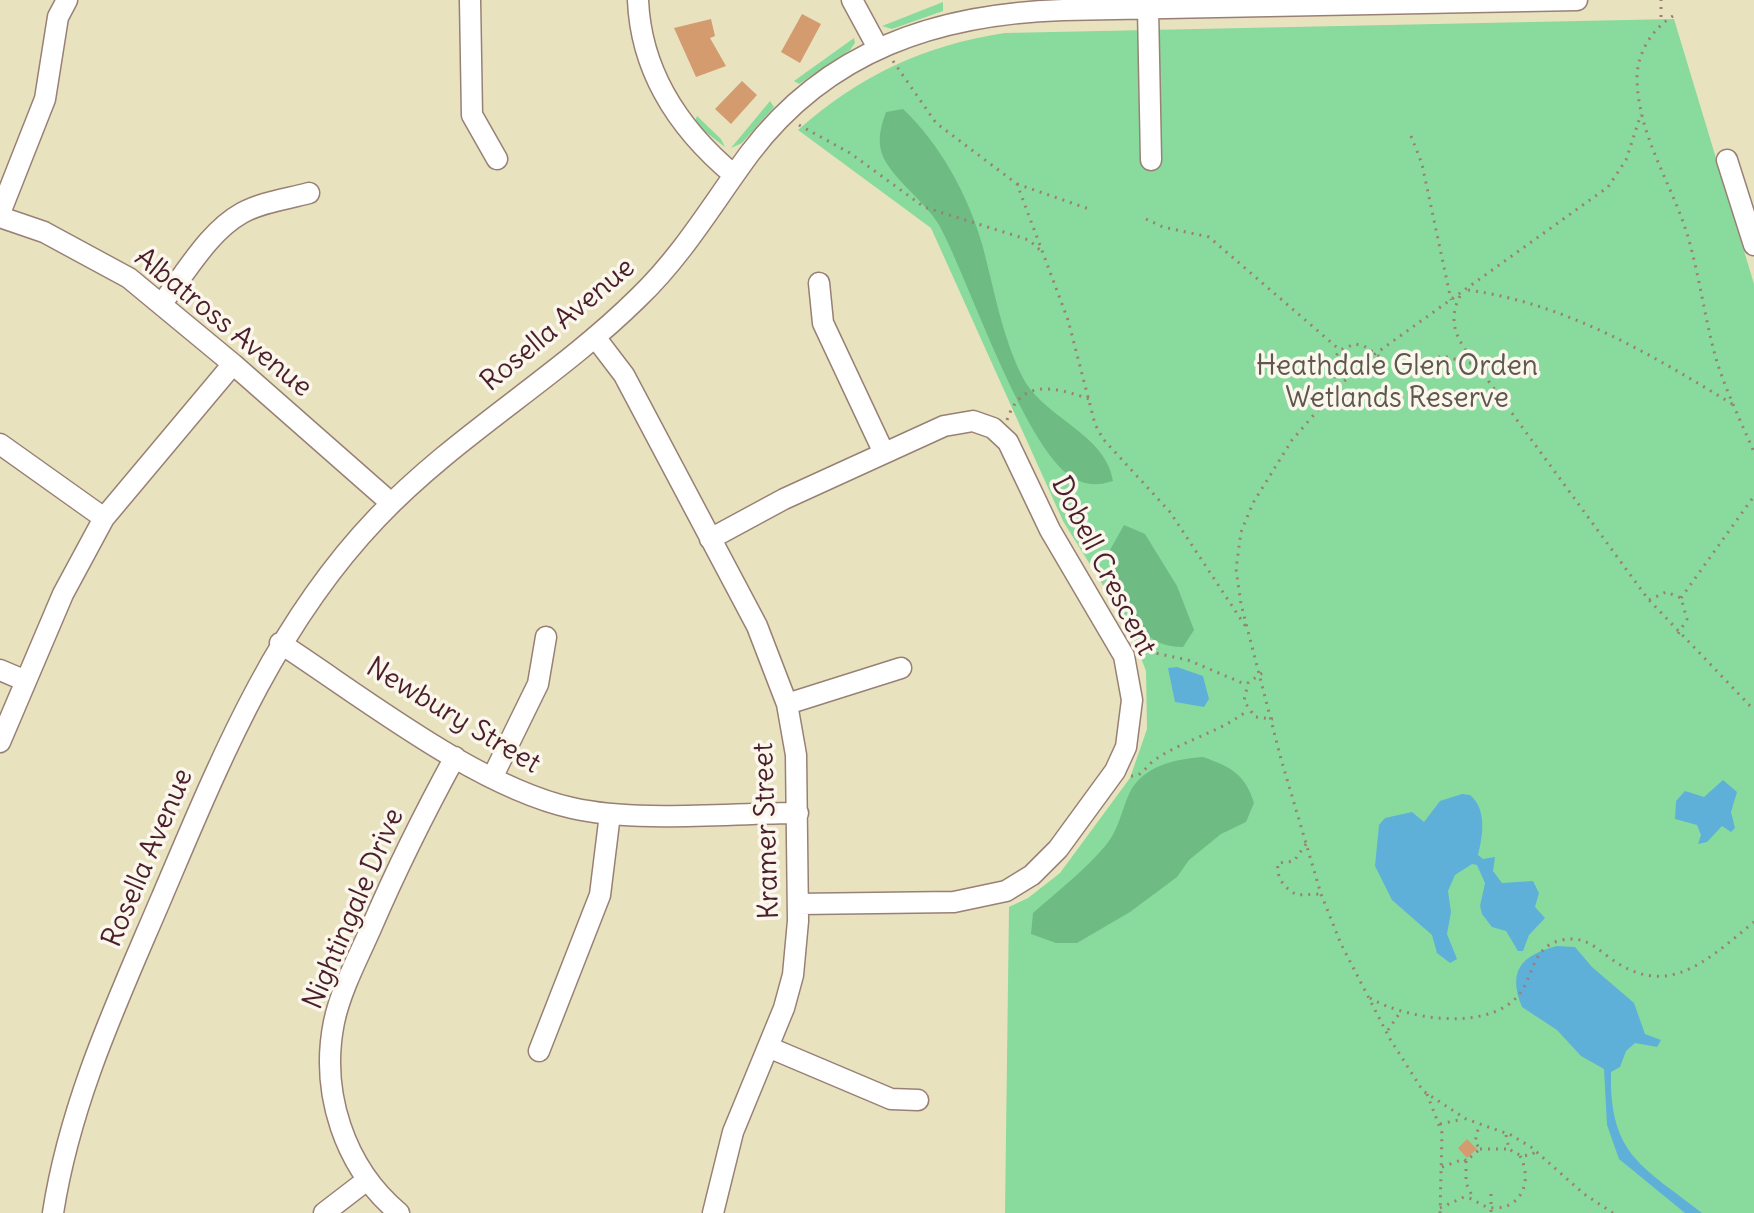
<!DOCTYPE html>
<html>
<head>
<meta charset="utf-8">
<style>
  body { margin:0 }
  canvas { display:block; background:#e8e2bf }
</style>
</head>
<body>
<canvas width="1754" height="1213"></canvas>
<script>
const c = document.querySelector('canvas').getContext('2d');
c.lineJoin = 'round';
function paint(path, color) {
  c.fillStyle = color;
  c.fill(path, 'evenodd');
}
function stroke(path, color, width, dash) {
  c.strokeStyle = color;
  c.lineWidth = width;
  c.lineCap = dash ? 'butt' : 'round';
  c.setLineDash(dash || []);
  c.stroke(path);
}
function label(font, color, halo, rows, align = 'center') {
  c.font = font + ' Delius,sans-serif';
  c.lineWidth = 7;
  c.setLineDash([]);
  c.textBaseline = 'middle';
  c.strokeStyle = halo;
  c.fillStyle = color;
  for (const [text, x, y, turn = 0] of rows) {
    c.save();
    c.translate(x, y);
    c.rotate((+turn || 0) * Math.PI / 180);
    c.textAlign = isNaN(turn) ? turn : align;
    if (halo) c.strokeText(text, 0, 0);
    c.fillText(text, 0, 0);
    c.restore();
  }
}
paint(new Path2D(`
  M 943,2 L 943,11 L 892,29 L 882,26 Z
  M 1674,19 L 1754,284 L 1754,1213 L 1005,1213 L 1009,907 L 1028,898 L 1060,873 L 1130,778 L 1147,729 L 1146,671 L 1129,627 L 1063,521 L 931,228 L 798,130 C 859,76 924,45 1005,33 Z
  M 854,38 L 855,43 L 850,50 L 799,84 L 794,81 Z
  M 770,101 L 774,107 L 742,143 L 731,148 Z
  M 697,116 L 721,139 L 725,147 L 694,123 Z`), '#89db9d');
paint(new Path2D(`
  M 903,109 C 940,144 968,195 982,244 C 994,288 1002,337 1023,378 C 1044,418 1106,434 1113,481 C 1100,485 1090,486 1077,480 C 1027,458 969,279 939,225 C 926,202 890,177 882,154 C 877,139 881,126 886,112 Z
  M 1124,525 L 1145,534 L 1177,586 L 1194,630 L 1183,647 C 1133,648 1115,591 1110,550 Z
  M 1203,757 C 1231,767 1245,774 1254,803 L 1246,822 L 1221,834 L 1189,860 L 1177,877 L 1130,912 L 1077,943 L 1056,943 L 1031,934 L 1033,913 C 1057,892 1085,870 1106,845 C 1119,829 1121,812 1129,794 C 1142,766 1175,759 1203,757 Z`), '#6ebb84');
paint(new Path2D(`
  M 1177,667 L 1203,676 L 1209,699 L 1204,707 L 1175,702 L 1168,668 Z
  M 1723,780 L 1737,792 L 1731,812 L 1735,828 L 1731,832 L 1722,826 L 1707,842 L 1698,844 L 1701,835 L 1697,825 L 1675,819 L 1676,801 L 1685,791 L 1704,797 Z
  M 1462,794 L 1470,795 C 1487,809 1483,836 1478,855 L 1483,859 L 1495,857 L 1493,871 L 1502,883 L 1533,881 L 1539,893 L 1535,907 L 1545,918 L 1529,935 L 1523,951 L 1518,951 L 1506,931 L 1492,927 L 1482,914 L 1480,906 L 1485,883 L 1477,865 L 1472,864 L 1455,875 L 1448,891 L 1451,912 L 1447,934 L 1457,959 L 1450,963 L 1437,953 L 1432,935 L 1392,900 L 1375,866 L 1379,825 L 1385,818 L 1412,812 L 1424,822 L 1440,801 Z
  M 1557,946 L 1575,947 L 1592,967 L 1634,1003 L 1645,1034 L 1661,1040 L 1657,1047 L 1635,1043 L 1626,1051 L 1620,1067 L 1611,1072 C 1609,1156 1644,1167 1702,1213 L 1685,1213 L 1619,1159 L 1607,1125 L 1604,1069 L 1581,1056 L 1557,1030 L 1522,1007 C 1507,970 1522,955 1557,946 Z`), '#5eb0d9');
paint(new Path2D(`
  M 802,14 L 821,24 L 800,63 L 781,52 Z
  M 711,19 L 715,36 L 710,38 L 726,66 L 696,77 L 674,28 Z
  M 742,81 L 757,95 L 731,124 L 715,109 Z
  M 1467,1139 L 1477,1149 L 1467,1158 L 1458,1148 Z`), '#d49b6f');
const minor = new Path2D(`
  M 470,0 L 472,115 L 497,159
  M 638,0 C 641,72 680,130 734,175
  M 852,0 L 878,48
  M 1148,8 L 1151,160
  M 1727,160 L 1754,245
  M 0,213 L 45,99 L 58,17 L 67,0
  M 0,217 L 44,232 L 129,278 L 233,364 L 391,503
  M 819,283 L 823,323 L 884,453
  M 162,303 C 186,273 208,232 242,213 C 262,202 287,199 309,193
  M 595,337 L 624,375 L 757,626 L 787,704 L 796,755 L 798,921 L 793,975 L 784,1008 L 733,1132 L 713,1213
  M 0,444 L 104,518
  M 710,539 L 784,499 L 944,426 L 973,421 L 993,428 L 1008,442 L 1050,530 L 1124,656 L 1132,700 L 1126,747 L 1115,771 L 1058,849 L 1032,875 L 1006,891 L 954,902 L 798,904
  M 280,643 C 363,697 477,787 572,808 C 638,823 729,813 798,813
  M 0,670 L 26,681
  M 787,704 L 901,668
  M 0,742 L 63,594 L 104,518 L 233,364
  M 492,778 L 538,684 L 546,637
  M 768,1047 L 891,1099 L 918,1100
  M 539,1051 L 600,895 L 610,814
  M 53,1213 C 70,1102 117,1002 161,899 C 219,763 273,627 377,518 C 456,435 557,378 638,298 C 683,255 713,203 750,153 C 828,50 938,14 1063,10 L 1577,0
  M 324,1213 L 367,1180
  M 399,1213 C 344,1167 320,1092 334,1022 C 341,989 359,956 372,926 C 397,868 425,812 455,757`);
stroke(minor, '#998075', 23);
stroke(new Path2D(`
  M 1673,16 C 1652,29 1638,52 1637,76 C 1637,135 1672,183 1688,237 C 1700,278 1705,321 1717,362 C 1727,393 1741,422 1754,452
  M 1661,17 L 1661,0
  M 893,61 L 936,123 L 1017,184 L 1068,320 L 1095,424 L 1103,439 L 1170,512 L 1246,627
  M 799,125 L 850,153 L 924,207 L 1029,240 L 1041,251
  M 1411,136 L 1422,164 L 1451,300
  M 1017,184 L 1089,209
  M 1146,219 L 1163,227 L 1209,237 L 1340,350
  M 1468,290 C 1568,304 1650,354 1734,405
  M 1460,296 C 1450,315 1453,332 1465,349 L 1648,599 L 1754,710
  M 1340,385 L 1334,374 L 1334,359 L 1340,350 L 1355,344 L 1364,346 L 1389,363 L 1405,365 L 1443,356 L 1474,364
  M 1007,420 C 1021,378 1055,387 1089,399
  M 1681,598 L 1754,496
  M 1649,600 L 1666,592 L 1681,598 L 1687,619 L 1678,634
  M 1141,650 L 1188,660 L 1247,685
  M 1262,673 L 1248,683 L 1244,701 L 1255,717 L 1273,719
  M 1131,776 C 1143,777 1146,765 1156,759 C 1184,740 1216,734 1247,711
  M 1306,844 L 1294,861 L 1278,863 C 1276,879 1285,888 1297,895 L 1321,894
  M 1370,998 C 1406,1019 1482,1031 1515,999 C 1535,980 1529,947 1562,940 C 1581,936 1592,944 1606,955 C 1666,1002 1705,962 1754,922
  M 1388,1030 L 1399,1014
  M 1427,1094 L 1442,1133 L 1440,1213
  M 1440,1124 L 1463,1119
  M 1506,1135 L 1509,1149 C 1519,1156 1525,1158 1536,1152
  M 1480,1149 L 1508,1149
  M 1466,1161 L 1466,1183 L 1473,1198
  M 1442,1167 L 1464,1159 L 1466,1161 L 1480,1149 L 1475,1142 L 1479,1125
  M 1491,1194 L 1491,1213
  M 1440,1208 L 1464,1197 C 1475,1198 1482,1208 1494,1208 C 1524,1208 1532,1178 1520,1156
  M 1613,1213 L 1584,1194 L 1531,1147 L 1511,1135 L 1466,1119 L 1423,1091 L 1390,1039 L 1341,944 L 1321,894 L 1281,759 L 1241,604 L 1236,569 L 1241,532 L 1253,503 L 1292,440 L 1340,385 L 1375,354 L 1608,187 L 1626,160 L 1641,114`), '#998075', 3, [2, 6]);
stroke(minor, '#fff', 20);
label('28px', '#4a1f2b', '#fbf7ec', [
  ["Albatross Avenue",223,323,39],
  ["Rosella Avenue",558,325,-40],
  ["Dobell Crescent",1103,566,63],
  ["Newbury Street",453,716,31],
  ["Kramer Street",767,831,-92],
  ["Rosella Avenue",148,858,-67],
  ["Nightingale Drive",354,909,-67]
]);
label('28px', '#5d574d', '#fbf7ec', [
  ["Heathdale Glen Orden",1397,367],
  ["Wetlands Reserve",1397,399]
]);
</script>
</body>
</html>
